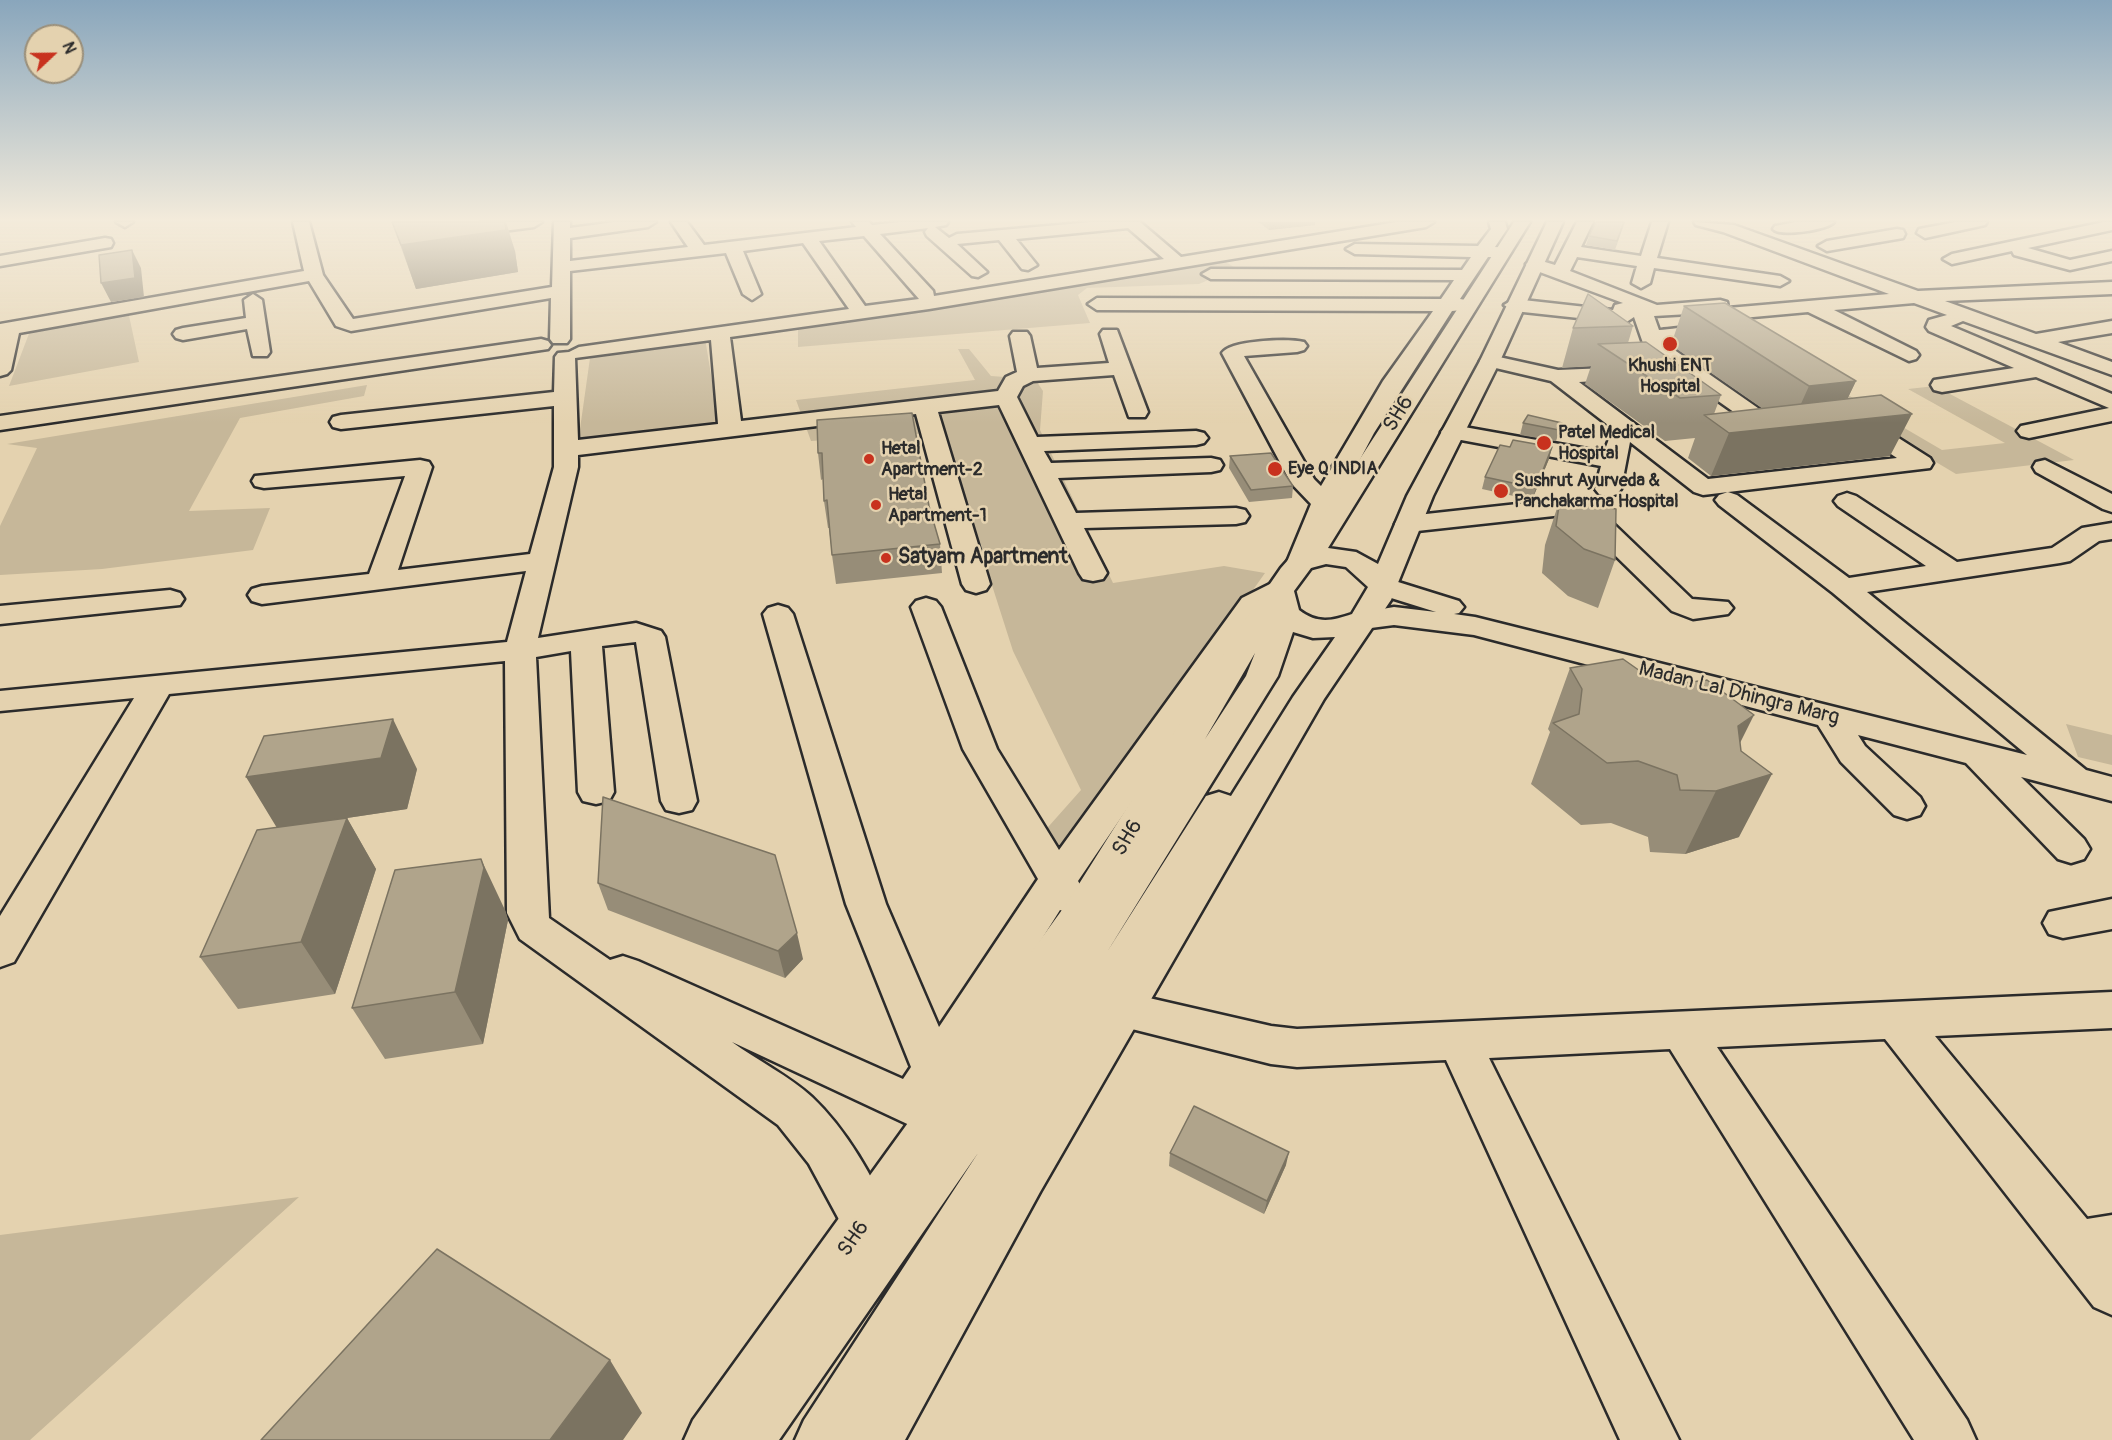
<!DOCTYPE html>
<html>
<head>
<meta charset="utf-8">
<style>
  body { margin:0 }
  #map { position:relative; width:2112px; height:1440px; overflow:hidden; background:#e4d2af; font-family:Pangolin,sans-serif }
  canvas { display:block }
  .north { position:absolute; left:24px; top:24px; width:60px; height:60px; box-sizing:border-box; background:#e4d2af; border:2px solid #9a8f7a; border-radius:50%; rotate:68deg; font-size:16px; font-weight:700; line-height:24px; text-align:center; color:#2b2b2b }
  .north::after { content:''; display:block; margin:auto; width:21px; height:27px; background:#c8321e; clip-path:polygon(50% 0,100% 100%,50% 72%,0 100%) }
</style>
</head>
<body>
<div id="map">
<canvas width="2112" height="1440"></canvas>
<div class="north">N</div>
</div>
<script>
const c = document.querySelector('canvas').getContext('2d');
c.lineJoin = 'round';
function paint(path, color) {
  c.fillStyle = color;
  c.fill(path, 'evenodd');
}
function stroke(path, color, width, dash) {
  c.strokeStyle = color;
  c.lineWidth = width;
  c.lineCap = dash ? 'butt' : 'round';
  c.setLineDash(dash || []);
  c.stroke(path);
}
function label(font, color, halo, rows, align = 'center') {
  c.font = font + ' Pangolin,sans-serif';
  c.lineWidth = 5;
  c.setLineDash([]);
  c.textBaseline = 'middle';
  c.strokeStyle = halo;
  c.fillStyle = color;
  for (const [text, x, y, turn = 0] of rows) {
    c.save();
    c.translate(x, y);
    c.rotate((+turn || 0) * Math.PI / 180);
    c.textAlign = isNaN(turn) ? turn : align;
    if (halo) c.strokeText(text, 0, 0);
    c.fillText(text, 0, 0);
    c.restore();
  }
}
paint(new Path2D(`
  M 1222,260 L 1236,268 L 1199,284 L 1087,288 L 1078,295 L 1090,323 L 798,347 L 798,326 L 957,305 Z
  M 128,311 L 139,362 L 9,386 L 30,331 Z
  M 705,338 L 719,424 L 578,443 L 590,358 Z
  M 958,349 L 969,349 L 991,376 L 1035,379 L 1043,391 L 1040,430 L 1113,583 L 1224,566 L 1265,573 L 1064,857 L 1041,835 L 1081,790 L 1013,651 L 943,432 L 811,441 L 796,400 L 975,380 Z
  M 1819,378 L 1942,450 L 2005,443 L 1908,389 L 1935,386 L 2074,460 L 1956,474 L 1799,380 Z
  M 367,385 L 364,396 L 240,418 L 189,511 L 270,508 L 253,550 L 102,569 L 0,575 L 0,526 L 37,448 L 7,444 Z
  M 2066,724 L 2112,735 L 2112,765 L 2078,757 Z
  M 299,1197 L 30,1440 L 0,1440 L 0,1235 Z`), '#c6b799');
const minor = new Path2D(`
  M 116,222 L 133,222 L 125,227 Z
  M 293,222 L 309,222 L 323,275 L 353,319 L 552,287 L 554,222 L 570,222 L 570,228 L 615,222 L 656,222 L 648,227 L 570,238 L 570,261 L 688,247 L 671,222 L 687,222 L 704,245 L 856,227 L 852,222 L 869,222 L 872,225 L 901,222 L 948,222 L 946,225 L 935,227 L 949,238 L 957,234 L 1092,222 L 1140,222 L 1181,257 L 1397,222 L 1434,222 L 1426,227 L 929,309 L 730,337 L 741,421 L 998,391 L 1006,377 L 1017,372 L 1010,336 L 1013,332 L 1027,332 L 1030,336 L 1037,368 L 1109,363 L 1100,334 L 1103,330 L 1117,330 L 1148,412 L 1145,417 L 1129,417 L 1114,375 L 1033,381 L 1023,386 L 1017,397 L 1037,437 L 1196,431 L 1204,433 L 1208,438 L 1204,443 L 1196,445 L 1044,451 L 1051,463 L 1211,458 L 1220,460 L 1223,465 L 1220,470 L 1211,472 L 1058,478 L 1076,513 L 1236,508 L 1245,510 L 1249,516 L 1245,522 L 1236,524 L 1084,528 L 1107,573 L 1103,579 L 1093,581 L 1083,579 L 1079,573 L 999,405 L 938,412 L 990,584 L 986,590 L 976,593 L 966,590 L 962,584 L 916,414 L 578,455 L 578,467 L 538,638 L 636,623 L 661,631 L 665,637 L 697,801 L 692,810 L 679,813 L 666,810 L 661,801 L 636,642 L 602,646 L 614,792 L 609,801 L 596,804 L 583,801 L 578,792 L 571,651 L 536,657 L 549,918 L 610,960 L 623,956 L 638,961 L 903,1079 L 911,1067 L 846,904 L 763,614 L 768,608 L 778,605 L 788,608 L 793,614 L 886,904 L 939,1027 L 1038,879 L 963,749 L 911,607 L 916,601 L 926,598 L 936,601 L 941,607 L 997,749 L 1059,850 L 1242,598 L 1270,584 L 1280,581 L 1290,584 L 1294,590 L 1290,596 L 1262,610 L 1078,881 L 1088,898 L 1083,908 L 1069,913 L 1060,910 L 943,1096 L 950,1099 L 957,1114 L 950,1129 L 934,1135 L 918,1129 L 732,1042 C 757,1060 789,1076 812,1097 C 846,1129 874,1178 892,1221 L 885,1238 L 867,1245 L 849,1238 L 809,1164 L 778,1125 L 520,939 L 507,913 L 505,661 L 169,694 L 14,962 L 0,967 L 0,916 L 134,698 L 0,711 L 0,691 L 507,642 L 526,571 L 262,604 L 252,601 L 248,595 L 252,589 L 262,586 L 369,574 L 405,476 L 264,488 L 255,486 L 252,481 L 255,476 L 420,460 L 429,462 L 432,467 L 398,570 L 530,554 L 554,467 L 554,406 L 341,429 L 333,427 L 330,422 L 333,417 L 341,415 L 554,392 L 555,357 L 558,353 L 569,352 L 579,347 L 849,309 L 803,243 L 743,251 L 761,294 L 752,300 L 743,294 L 726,253 L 570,271 L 570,339 L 567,343 L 553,343 L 550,339 L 551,298 L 351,331 L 336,326 L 309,281 L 19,333 L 11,370 L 7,374 L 0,376 L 0,324 L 304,271 ZM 928,228 L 925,232 L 927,236 L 972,276 L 978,277 L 987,272 L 957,244 L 999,240 L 1022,269 L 1028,270 L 1037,265 L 1016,239 L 1128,228 L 1164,259 L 934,296 L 933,291 L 880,234 ZM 864,236 L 919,299 L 865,306 L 819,241 ZM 711,340 L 718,424 L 578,440 L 575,358 Z
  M 481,222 L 542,222 L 534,227 L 495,232 L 489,230 Z
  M 1489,222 L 1505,222 L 1507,229 L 1495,247 L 1508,248 L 1511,252 L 1502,257 L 1488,257 L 1460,299 L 1471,301 L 1474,305 L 1471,309 L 1452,311 L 1374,433 L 1337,503 L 1315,562 L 1311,568 L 1301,570 L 1291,568 L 1287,562 L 1311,504 L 1291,483 L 1222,353 C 1230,340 1289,338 1304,342 L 1307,346 L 1304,350 L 1297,352 L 1244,356 L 1314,479 L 1321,486 L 1383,381 L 1433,311 L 1097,310 L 1088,304 L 1097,298 L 1441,299 L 1454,280 L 1211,279 L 1202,274 L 1211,269 L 1462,270 L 1471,257 L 1355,254 L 1346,249 L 1355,244 L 1478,246 L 1491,229 Z
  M 1577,222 L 1593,222 L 1581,247 L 1641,256 L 1652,222 L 1668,222 L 1657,258 L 1780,276 L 1789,281 L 1780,286 L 1654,268 L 1650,283 L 1641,288 L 1632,283 L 1637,266 L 1577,257 L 1570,271 L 1657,305 L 1720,300 L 1727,302 L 1728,308 L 1889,294 L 1723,232 L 1696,225 L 1694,222 L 1734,225 L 1918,291 L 2112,282 L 2112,294 L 1945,301 L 2036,334 L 2112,321 L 2112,333 L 2058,342 L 2112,362 L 2112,375 L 1963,321 L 1951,326 L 2112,394 L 2112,421 L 2029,438 L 2021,436 L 2017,431 L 2021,426 L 2109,408 L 2036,377 L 1942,392 L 1934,390 L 1931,385 L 1934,380 L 2014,368 L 1929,331 L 1926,327 L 1929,320 L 1947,315 L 1914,303 L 1834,310 L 1916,351 L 1919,355 L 1916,359 L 1909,361 L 1808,312 L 1698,322 L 1691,320 L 1689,314 L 1654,316 L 1659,330 C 1676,329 1718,320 1729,335 L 1726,339 L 1663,342 L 1791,431 L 1795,436 L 1791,441 L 1775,441 L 1657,358 L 1646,378 L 1579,382 L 1708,479 L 1897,458 L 1851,428 L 1848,423 L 1851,418 L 1867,418 L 1930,458 L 1933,463 L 1930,468 L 1703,495 L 1694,492 L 1630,442 L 1621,489 L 1617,494 L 1608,497 L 1599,494 L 1595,489 L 1601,466 L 1445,437 L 1441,432 L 1445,427 L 1453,425 L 1604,452 L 1611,434 L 1617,432 L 1551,381 L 1483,365 L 1480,361 L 1483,357 L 1490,355 L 1558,370 L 1631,367 L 1644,346 L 1634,317 L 1625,323 L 1514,311 L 1504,305 L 1514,299 L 1613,310 L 1615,305 L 1623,303 L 1529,268 L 1526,264 L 1535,259 L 1555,265 Z
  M 1796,222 L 1834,222 C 1827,230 1780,237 1773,229 L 1775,226 Z
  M 1956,222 L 1987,222 L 1985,225 L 1925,238 L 1917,233 L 1919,229 Z
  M 2104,222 L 2112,222 L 2112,230 L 2028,248 L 2070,260 L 2112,251 L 2112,261 L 2070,270 L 2014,255 L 2012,251 L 1952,264 L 1943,259 L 1952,254 Z
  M 1897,229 L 1903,230 L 1905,234 L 1903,238 L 1827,251 L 1818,246 L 1827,241 Z
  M 105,238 L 111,239 L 113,243 L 111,247 L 0,266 L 0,256 Z
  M 253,294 L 262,300 L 270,352 L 267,356 L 253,356 L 247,329 L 183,340 L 176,338 L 173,334 L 176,330 L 183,328 L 246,318 L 244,300 Z
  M 541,339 L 548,341 L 551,345 L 548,349 L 0,430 L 0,416 Z
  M 2045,460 L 2112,494 L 2112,512 L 2103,509 L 2036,472 L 2033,467 L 2036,462 Z
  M 1728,492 L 1737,495 L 1849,578 L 1926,566 L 1838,506 L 1834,501 L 1838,496 L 1847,493 L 1856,496 L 1957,562 L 2052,548 L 2082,528 L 2112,523 L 2112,539 L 2099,541 L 2070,561 L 2060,563 L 1867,592 L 2086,770 L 2112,777 L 2112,801 L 2021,777 L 2084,839 L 2090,849 L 2084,859 L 2071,863 L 2058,859 L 1966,763 L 1858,735 L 1865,746 L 1920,797 L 1925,806 L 1920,815 L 1907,819 L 1894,815 L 1841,762 L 1818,725 L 1474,635 L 1394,625 L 1363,629 L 1353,626 L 1348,620 L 1353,614 L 1394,607 L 1436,612 L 1372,592 L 1368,586 L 1372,580 L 1382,577 L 1459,601 L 1464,607 L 1459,613 L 1454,614 L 1475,617 L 2027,755 L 1833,593 L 1719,505 L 1715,500 L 1719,495 Z
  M 1563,499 L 1595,506 L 1692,599 L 1728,602 L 1733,608 L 1728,614 L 1693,619 L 1672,611 L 1577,518 L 1563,515 L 1408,532 L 1399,530 L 1395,524 L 1399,518 L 1408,516 Z
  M 170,590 L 180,593 L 184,599 L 180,605 L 0,624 L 0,606 Z
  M 2112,899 L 2112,929 L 2063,938 L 2049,934 L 2043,923 L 2049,912 Z
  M 1123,992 L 1271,1026 L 1297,1029 L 2112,992 L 2112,1028 L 1935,1036 L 2087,1219 L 2112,1215 L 2112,1315 L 2094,1307 L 1885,1039 L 1717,1047 L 1967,1420 L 1976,1440 L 1914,1440 L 1670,1049 L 1489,1058 L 1679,1440 L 1620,1440 L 1446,1060 L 1297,1067 L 1271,1064 L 1108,1023 L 1102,1010 L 1108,997 Z`);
const major = new Path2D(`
  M 1514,222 L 1530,222 L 1328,548 L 1356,552 L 1378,564 L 1407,496 L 1480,361 L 1547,222 L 1563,222 L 1500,361 L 1433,496 L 1391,600 L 1324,699 L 1040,1192 L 905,1440 L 795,1440 L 804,1420 L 978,1153 L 779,1440 L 684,1440 L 693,1420 L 1067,903 L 1243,623 L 1281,568 L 1311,534 ZM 1326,564 L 1346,567 L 1368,587 L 1352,614 C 1332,621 1317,624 1299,610 L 1294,591 L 1311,568 ZM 1293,632 L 1313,638 L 1335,637 L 1293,697 L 1231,796 L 1219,792 L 1206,796 L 1107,952 L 1278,676 ZM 1255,653 L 1246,676 L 1205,739 Z`);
stroke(minor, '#2b2b2b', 5);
stroke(major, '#2b2b2b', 5);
paint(minor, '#e4d2af');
paint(major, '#e4d2af');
paint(new Path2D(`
  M 392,222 L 515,251 L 518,272 L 416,289 Z
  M 1258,222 L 1315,222 L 1315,225 L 1269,230 Z
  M 1625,222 L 1615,250 L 1586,245 L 1589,236 Z
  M 1684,306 L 1856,381 L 1847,399 L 1890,456 L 1711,476 L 1688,458 L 1695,438 L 1665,441 L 1585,384 L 1591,366 L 1562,368 L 1573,328 L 1633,326 L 1628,343 L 1721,395 L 1714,414 L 1763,409 L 1671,345 Z
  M 817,420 L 929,506 L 940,544 L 942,573 L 836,584 L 832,555 L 829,528 L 828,528 L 824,501 L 823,479 L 821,480 L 818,453 Z
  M 1523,423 L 1562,423 L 1556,441 L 1520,435 Z
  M 1230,456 L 1293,486 L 1292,498 L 1249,502 L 1229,468 Z
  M 1549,459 L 1532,500 L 1482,489 L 1485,477 Z
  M 1560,499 L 1615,560 L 1598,608 L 1568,596 L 1542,573 L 1545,545 Z
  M 1570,668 L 1740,743 L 1739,837 L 1685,854 L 1650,852 L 1648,837 L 1611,823 L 1581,825 L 1531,784 L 1550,732 L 1548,729 Z
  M 417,769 L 407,809 L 347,818 L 376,869 L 335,994 L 238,1009 L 200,957 L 276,827 Z
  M 598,883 L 803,959 L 785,978 L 608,910 Z
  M 505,910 L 508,920 L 483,1044 L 385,1059 L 352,1008 Z
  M 1170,1153 L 1286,1165 L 1264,1214 L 1169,1166 Z`), '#978d78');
paint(new Path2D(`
  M 505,222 L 506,222 L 515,251 L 518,272 L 416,289 L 401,245 Z
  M 1270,222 L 1315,222 L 1315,225 L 1269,230 Z
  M 132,250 L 141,268 L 144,297 L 111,302 L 101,283 Z
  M 1856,381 L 1837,421 L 1912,414 L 1890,456 L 1711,476 L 1729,433 L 1791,426 L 1809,386 Z
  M 1552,447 L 1549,459 L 1532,500 L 1536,488 Z
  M 1754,715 L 1723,777 L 1738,726 Z
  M 393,719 L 417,769 L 407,809 L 347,818 L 376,869 L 335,994 L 301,942 L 277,828 L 246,777 Z
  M 1772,774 L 1739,837 L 1685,854 L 1716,791 Z
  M 481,859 L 505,910 L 508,920 L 483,1044 L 455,992 Z
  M 797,933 L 803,959 L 785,978 L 778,951 Z
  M 1289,1152 L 1286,1165 L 1264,1214 L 1267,1201 Z
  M 610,1360 L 642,1413 L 623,1440 L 550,1440 Z`), '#7b7361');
const building = new Path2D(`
  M 392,222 L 505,222 L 506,230 L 401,245 Z
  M 1596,222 L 1624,222 L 1617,241 L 1589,236 Z
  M 132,250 L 135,278 L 101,283 L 99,255 Z
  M 1588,294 L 1633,326 L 1573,328 Z
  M 1725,303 L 1856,381 L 1809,386 L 1684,306 Z
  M 1646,342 L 1721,395 L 1680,398 L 1598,344 Z
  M 1881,395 L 1912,414 L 1729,433 L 1704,415 Z
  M 912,413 L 929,506 L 940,544 L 832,555 L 827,500 L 824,501 L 822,453 L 818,453 L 817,420 Z
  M 1528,415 L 1562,423 L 1559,430 L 1523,423 Z
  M 1513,440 L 1552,447 L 1536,488 L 1485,477 L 1500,445 L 1510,447 Z
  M 1271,453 L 1293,486 L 1251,490 L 1230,456 Z
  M 1560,499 L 1616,509 L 1615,560 L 1584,549 L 1556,526 Z
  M 1623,659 L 1640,671 L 1683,683 L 1707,680 L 1754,715 L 1738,726 L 1741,751 L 1772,774 L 1716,791 L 1680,790 L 1677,775 L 1638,761 L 1607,763 L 1553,723 L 1579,714 L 1582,689 L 1570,668 Z
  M 393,719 L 381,758 L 246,777 L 264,736 Z
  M 603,797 L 775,855 L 797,933 L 778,951 L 598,883 Z
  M 347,818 L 301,942 L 200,957 L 257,830 Z
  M 481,859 L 484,868 L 455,992 L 352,1008 L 395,870 Z
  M 1194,1106 L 1289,1152 L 1267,1201 L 1170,1153 Z
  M 437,1249 L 610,1360 L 550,1440 L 261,1440 Z`);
paint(building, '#b0a48b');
stroke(building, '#7b7361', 1.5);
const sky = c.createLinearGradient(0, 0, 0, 423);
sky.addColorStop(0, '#89a6bc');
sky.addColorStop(0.52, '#f3ebdb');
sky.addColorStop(1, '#f3ebdb00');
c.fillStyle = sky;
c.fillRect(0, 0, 2112, 423);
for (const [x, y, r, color] of [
  [1670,344,8,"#c8321e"],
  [1544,443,8,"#c8321e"],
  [869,459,6,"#c8321e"],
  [1275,469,8,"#c8321e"],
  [1501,491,8,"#c8321e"],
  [876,505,6,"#c8321e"],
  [886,558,6,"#c8321e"]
]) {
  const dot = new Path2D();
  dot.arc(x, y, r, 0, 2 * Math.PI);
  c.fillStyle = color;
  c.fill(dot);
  stroke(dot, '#e4d2af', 2);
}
label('bold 18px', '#2b2b2b', '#e4d2af', [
  ["Khushi ENT",1670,366,"center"],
  ["Hospital",1670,387,"center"],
  ["Patel Medical",1558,433],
  ["Hospital",1558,454],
  ["Hetal",881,449],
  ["Apartment-2",881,470],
  ["Eye Q INDIA",1288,469],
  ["Sushrut Ayurveda &",1514,481],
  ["Panchakarma Hospital",1514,502],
  ["Hetal",888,495],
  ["Apartment-1",888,516]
], 'left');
label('21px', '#2b2b2b', '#e4d2af', [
  ["SH6",1399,414,-58],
  ["Madan Lal Dhingra Marg",1739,694,14],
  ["SH6",1128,838,-59],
  ["SH6",854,1239,-55]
]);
label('bold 21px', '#2b2b2b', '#e4d2af', [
  ["Satyam Apartment",898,558]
], 'left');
</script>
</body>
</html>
